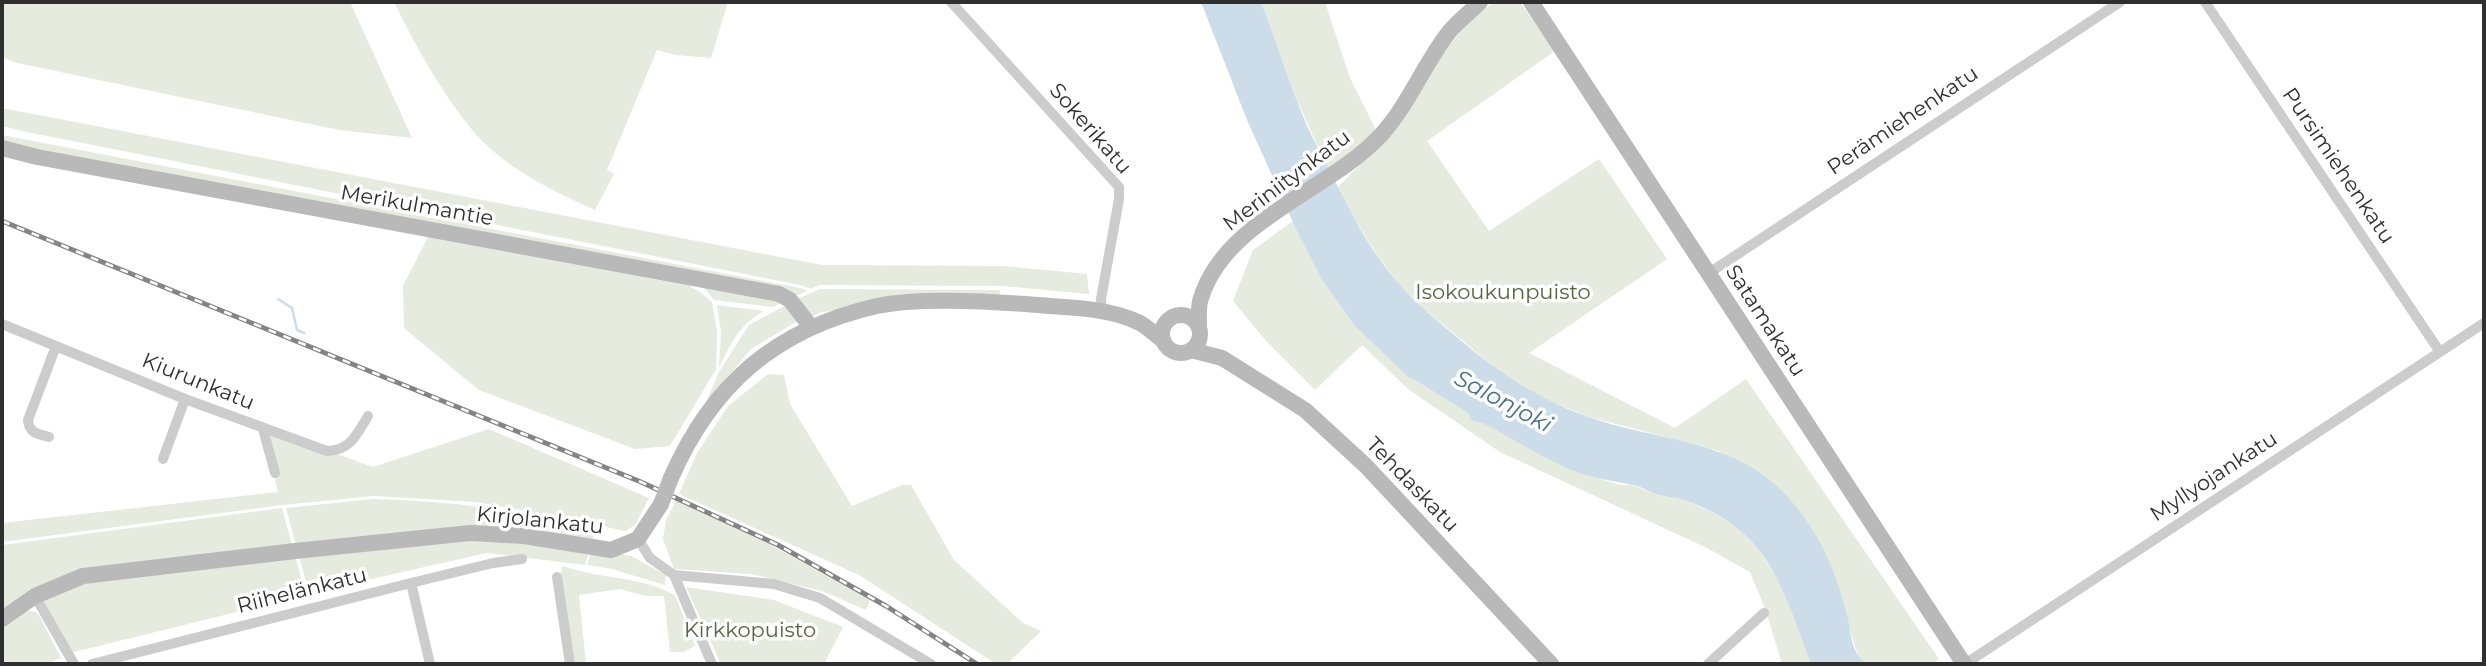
<!DOCTYPE html>
<html>
<head>
<meta charset="utf-8">
<style>
  body { margin:0 }
  #map { position:relative; width:2486px; height:666px; overflow:hidden; background:#fff; font-family:Montserrat,sans-serif }
  canvas { display:block }
  .frame { position:absolute; inset:0; border:4px solid #2f2f2f; pointer-events:none }
</style>
</head>
<body>
<div id="map">
<canvas width="2486" height="666"></canvas>
<div class="frame"></div>
</div>
<script>
const c = document.querySelector('canvas').getContext('2d');
c.lineJoin = 'round';
function paint(path, color) {
  c.fillStyle = color;
  c.fill(path, 'evenodd');
}
function stroke(path, color, width, dash) {
  c.strokeStyle = color;
  c.lineWidth = width;
  c.lineCap = dash ? 'butt' : 'round';
  c.setLineDash(dash || []);
  c.stroke(path);
}
function label(font, color, halo, rows, align = 'center') {
  c.font = font + ' Montserrat,sans-serif';
  c.lineWidth = 7;
  c.setLineDash([]);
  c.textBaseline = 'middle';
  c.strokeStyle = halo;
  c.fillStyle = color;
  for (const [text, x, y, turn = 0] of rows) {
    c.save();
    c.translate(x, y);
    c.rotate((+turn || 0) * Math.PI / 180);
    c.textAlign = isNaN(turn) ? turn : align;
    if (halo) c.strokeText(text, 0, 0);
    c.fillText(text, 0, 0);
    c.restore();
  }
}
paint(new Path2D(`
  M 2,2 L 350,2 L 412,138 L 339,130 L 17,63 L 2,57 Z
  M 394,2 L 728,2 L 711,58 L 676,55 L 657,50 L 607,170 L 614,174 L 595,210 C 554,192 502,166 473,131 C 441,92 416,47 394,2 Z
  M 1261,2 L 1325,2 L 1350,78 L 1376,130 L 1328,170 L 1295,95 Z
  M 1495,2 L 1521,4 L 1555,51 L 1427,141 L 1489,231 L 1599,159 L 1667,259 L 1529,353 L 1675,428 L 1746,379 L 1939,659 L 1931,664 L 1861,664 L 1851,634 L 1843,600 L 1719,451 L 1590,417 L 1539,397 L 1505,376 L 1423,308 L 1399,284 L 1379,258 L 1346,205 L 1338,187 L 1383,141 L 1448,47 L 1473,16 Z
  M 2,108 L 822,265 L 1003,266 L 1087,274 L 1089,294 L 1003,286 L 819,285 L 811,289 L 800,285 L 22,131 L 2,126 Z
  M 2,135 L 800,288 L 808,291 L 790,298 L 2,143 Z
  M 1293,221 L 1323,280 L 1354,325 L 1408,377 L 1417,380 L 1467,412 L 1472,421 L 1482,422 L 1571,470 L 1621,485 L 1632,485 L 1661,496 L 1682,499 L 1712,512 L 1738,528 L 1757,548 L 1782,585 L 1811,664 L 1782,664 L 1766,611 L 1750,572 L 1707,548 L 1500,452 L 1408,389 L 1362,345 L 1315,390 L 1267,342 L 1233,301 L 1253,250 Z
  M 429,235 L 612,267 L 652,279 L 688,285 L 700,292 L 712,302 L 717,331 L 716,369 L 670,446 L 635,449 L 479,390 L 404,328 L 403,286 Z
  M 699,282 L 787,300 L 773,307 L 714,300 Z
  M 820,289 L 1000,290 L 1000,301 L 900,303 L 821,312 L 807,319 L 793,301 Z
  M 790,303 L 801,319 L 751,349 L 706,402 L 719,372 L 749,325 Z
  M 717,305 L 764,311 C 738,326 732,342 719,367 L 721,332 Z
  M 768,374 L 784,375 L 790,404 L 852,506 L 902,485 L 911,485 L 954,560 L 1023,623 L 1041,631 L 1007,664 L 996,664 L 859,575 L 679,494 L 697,453 L 728,406 Z
  M 262,427 L 373,467 L 489,429 L 649,498 L 635,525 L 625,531 L 546,514 L 475,502 L 374,496 L 282,505 L 2,542 L 2,523 L 278,492 Z
  M 373,499 C 449,501 522,510 596,528 L 591,547 L 522,534 L 297,549 L 286,508 Z
  M 676,501 L 762,540 L 870,600 L 866,610 L 822,591 L 751,574 L 674,569 L 663,539 L 666,520 Z
  M 282,508 L 293,549 L 82,575 L 2,614 L 2,545 Z
  M 470,535 L 590,549 L 585,565 L 487,553 L 309,593 L 298,552 Z
  M 592,549 L 631,556 L 666,575 L 665,585 L 612,569 L 587,565 Z
  M 294,553 L 306,595 L 70,653 L 39,598 L 83,578 Z
  M 562,566 C 576,570 591,574 605,576 C 630,580 653,583 675,595 L 695,646 L 683,652 L 670,652 L 664,596 L 645,596 L 620,589 L 579,595 L 586,664 L 573,664 L 560,576 Z
  M 686,587 L 774,600 L 843,627 L 824,664 L 721,664 Z
  M 25,610 L 36,612 L 40,617 L 61,658 L 46,664 L 2,664 L 2,628 Z`), '#e5ebde');
paint(new Path2D(`
  M 1201,2 L 1261,2 C 1277,43 1290,85 1307,126 C 1317,147 1328,167 1338,187 C 1355,221 1374,256 1400,285 C 1418,305 1439,322 1459,339 C 1499,373 1540,400 1589,417 C 1653,440 1729,439 1780,489 C 1816,524 1837,571 1848,619 C 1851,634 1852,658 1869,664 L 1811,664 C 1783,588 1769,529 1684,500 C 1677,497 1670,498 1663,496 C 1652,494 1643,487 1633,485 C 1612,481 1592,478 1571,470 C 1550,461 1530,449 1510,438 C 1497,431 1486,422 1472,421 L 1467,412 L 1417,381 L 1408,377 L 1354,325 L 1323,281 L 1298,233 L 1247,120 Z`), '#ccdde9');
stroke(new Path2D(`
  M 278,299 L 292,308 L 297,330 L 304,333`), '#ccdde9', 2.5);
stroke(new Path2D(`
  M 951,2 L 1119,187 L 1119,199 L 1101,299 L 1101,311
  M 2205,2 L 2440,352
  M 1709,273 L 2120,2
  M 2,324 L 185,399 L 327,451 C 350,451 357,434 368,416
  M 263,429 L 275,473
  M 49,437 C 38,434 29,433 28,420 L 56,346
  M 163,459 L 185,399
  M 638,539 L 650,558 L 674,575 L 774,584 L 820,598 L 931,664
  M 674,575 L 712,664
  M 557,577 L 570,664
  M 411,583 L 430,664
  M 35,596 L 74,664
  M 92,664 L 411,583 L 493,563 L 522,559
  M 1708,664 L 1764,613
  M 1965,664 L 2484,323`), '#ccc', 10);
stroke(new Path2D(`
  M 1531,2 L 1964,664
  M 2,148 L 37,157 L 779,294 L 790,300 L 811,327
  M1162 334a19 19 0 1 1 38 0a19 19 0 1 1-38 0Z
  M 1199,324 C 1199,316 1198,305 1201,298 C 1225,220 1329,191 1381,135 C 1409,104 1424,64 1449,32 C 1458,21 1470,12 1480,2
  M 1191,350 L 1222,358 L 1305,410 L 1366,466 L 1551,664
  M 671,478 C 712,384 776,329 877,306 C 917,297 984,301 1026,304 C 1062,308 1106,306 1140,323 C 1147,327 1155,334 1161,339
  M 2,619 L 35,596 L 83,576 L 295,551 L 470,533 L 524,536 L 611,550 L 638,539 L 661,504`), '#b9b9b9', 16);
const rail = new Path2D(`
  M 2,221 L 641,482 L 778,545 L 886,606 L 977,664`);
stroke(rail, '#848484', 5);
stroke(rail, '#fff', 2.5, [8]);
stroke(new Path2D(`
  M 661,504 L 671,478`), '#b9b9b9', 16);
label('21px', '#2f2f2f', '#fff', [
  ["Perämiehenkatu",1903,121,-34],
  ["Sokerikatu",1090,129,49],
  ["Pursimiehenkatu",2338,166,56],
  ["Meriniitynkatu",1287,181,-37],
  ["Merikulmantie",417,206,10],
  ["Satamakatu",1765,321,57],
  ["Kiurunkatu",198,382,22],
  ["Myllyojankatu",2214,477,-33],
  ["Tehdaskatu",1412,485,46],
  ["Kirjolankatu",540,521,6],
  ["Riihelänkatu",302,591,-14]
]);
label('21px', '#526740', '#fff', [
  ["Isokoukunpuisto",1503,293],
  ["Kirkkopuisto",750,631]
]);
label('italic 23px', '#456e8a', '#fff', [
  ["Salonjoki",1503,402,28]
]);
</script>
</body>
</html>
